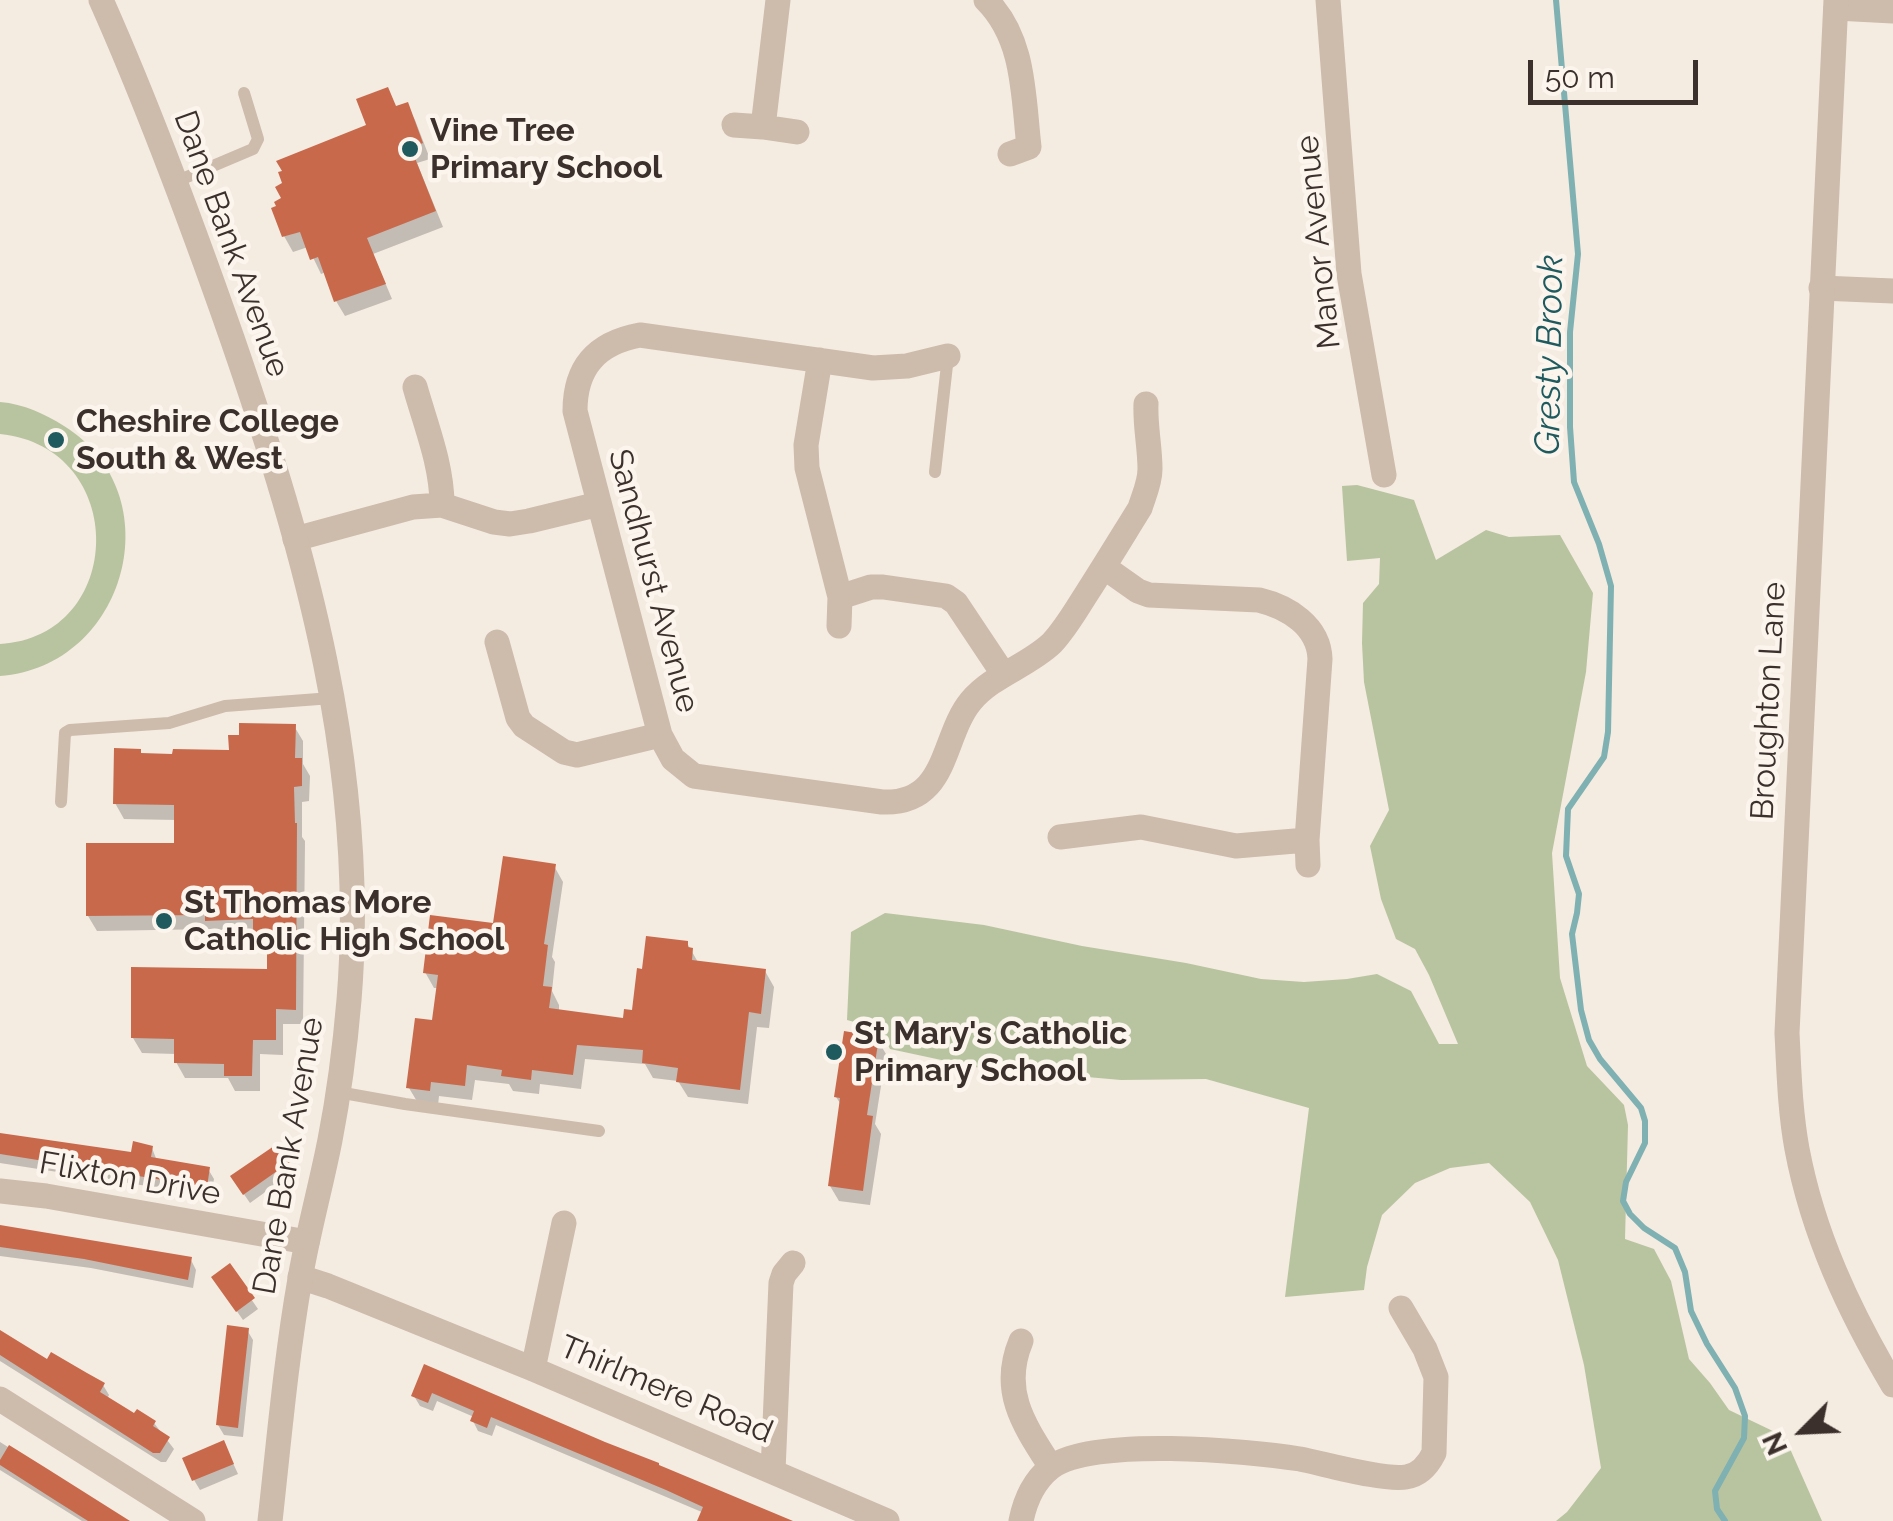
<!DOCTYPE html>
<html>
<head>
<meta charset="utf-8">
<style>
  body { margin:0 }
  #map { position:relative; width:1893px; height:1521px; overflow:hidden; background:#f4ebe1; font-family:Raleway,sans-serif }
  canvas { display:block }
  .north { position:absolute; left:1753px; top:1381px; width:100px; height:100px; -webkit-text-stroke:8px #fbf5ee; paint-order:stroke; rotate:246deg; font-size:28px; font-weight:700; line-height:40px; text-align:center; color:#3b302b }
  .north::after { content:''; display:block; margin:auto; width:35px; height:45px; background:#3b302b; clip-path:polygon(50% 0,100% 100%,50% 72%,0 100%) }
  .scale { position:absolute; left:1528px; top:60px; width:170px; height:45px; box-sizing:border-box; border:5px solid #3b302b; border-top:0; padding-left:12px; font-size:30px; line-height:35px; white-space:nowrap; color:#3b302b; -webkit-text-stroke:8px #fbf5ee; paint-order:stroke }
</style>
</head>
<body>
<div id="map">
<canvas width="1893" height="1521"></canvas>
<div class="north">N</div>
<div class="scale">50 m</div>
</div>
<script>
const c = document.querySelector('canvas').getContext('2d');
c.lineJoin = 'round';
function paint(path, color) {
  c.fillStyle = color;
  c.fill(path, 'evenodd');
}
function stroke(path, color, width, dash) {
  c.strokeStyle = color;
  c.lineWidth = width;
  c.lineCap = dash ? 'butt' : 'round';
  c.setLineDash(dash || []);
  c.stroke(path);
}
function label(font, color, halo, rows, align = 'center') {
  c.font = font + ' Raleway,sans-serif';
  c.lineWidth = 9;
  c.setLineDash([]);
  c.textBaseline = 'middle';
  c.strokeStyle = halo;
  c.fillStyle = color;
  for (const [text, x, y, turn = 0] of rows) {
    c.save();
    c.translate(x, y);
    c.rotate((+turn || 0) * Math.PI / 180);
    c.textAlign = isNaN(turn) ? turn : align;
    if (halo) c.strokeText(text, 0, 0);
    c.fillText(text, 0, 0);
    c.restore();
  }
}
paint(new Path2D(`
  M 0,402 C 24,404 45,414 64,426 C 174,494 127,667 0,676 L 0,644 C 127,637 130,447 0,434 Z
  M 1357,485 L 1414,500 L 1436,560 L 1486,530 L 1509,537 L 1560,535 L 1593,593 L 1586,672 L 1552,853 L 1560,978 L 1587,1066 L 1624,1105 L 1628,1125 L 1625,1239 L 1654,1249 L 1671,1281 L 1689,1359 L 1710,1383 L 1729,1410 L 1777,1433 L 1787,1442 L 1822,1521 L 1556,1521 L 1567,1512 L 1601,1468 L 1584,1365 L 1558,1260 L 1530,1202 L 1489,1163 L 1450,1168 L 1415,1183 L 1382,1215 L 1367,1267 L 1364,1290 L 1285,1297 L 1309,1108 L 1206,1079 L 1121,1080 L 974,1067 L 890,1049 L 880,1029 L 847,1020 L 851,932 L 885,913 L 984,925 L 1082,946 L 1186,963 L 1261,979 L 1304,982 L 1347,979 L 1377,974 L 1411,991 L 1439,1044 L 1458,1044 L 1429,975 L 1415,949 L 1396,939 L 1381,899 L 1370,846 L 1389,810 L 1364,682 L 1362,643 L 1363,603 L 1379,584 L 1380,558 L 1347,561 L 1342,486 Z`), '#b8c4a0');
paint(new Path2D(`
  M 407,105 L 415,120 L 430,159 L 417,163 L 443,227 L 373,254 L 392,299 L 345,316 L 336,301 L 326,272 L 321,274 L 308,247 L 293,252 L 284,236 L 369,127 L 397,108 Z
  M 294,726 L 303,741 L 303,764 L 310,776 L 309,801 L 302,802 L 302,837 L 305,841 L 303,1024 L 283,1024 L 283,1055 L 260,1054 L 260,1091 L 235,1091 L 228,1078 L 185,1078 L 176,1062 L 176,1054 L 142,1053 L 133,1038 L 270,971 L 270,947 L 264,947 L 257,934 L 216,935 L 213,929 L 97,931 L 88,916 L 176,845 L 177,820 L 124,819 L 115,803 L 142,756 L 232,752 Z
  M 554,866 L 563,882 L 552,957 L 555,962 L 552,991 L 559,1005 L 559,1012 L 625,1021 L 634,1012 L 644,971 L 687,943 L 699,964 L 765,971 L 774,987 L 769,1028 L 757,1027 L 748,1104 L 688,1097 L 678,1081 L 653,1078 L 645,1064 L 585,1059 L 581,1089 L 540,1084 L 539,1094 L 513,1091 L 509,1084 L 475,1080 L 472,1100 L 439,1096 L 438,1105 L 418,1103 L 409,1088 L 435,1023 L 439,988 L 434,988 L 425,972 L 495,925 Z
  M 877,1039 L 886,1054 L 875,1124 L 881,1134 L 870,1205 L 839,1201 L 830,1186 L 842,1106 L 836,1097 Z
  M 0,1137 L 133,1155 L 152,1148 L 157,1161 L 208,1169 L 214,1179 L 211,1196 L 0,1163 Z
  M 288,1163 L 293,1172 L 250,1203 L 239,1187 Z
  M 0,1227 L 191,1260 L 196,1270 L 193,1288 L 91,1268 L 0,1256 Z
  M 229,1267 L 258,1309 L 243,1320 L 220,1287 Z
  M 247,1330 L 253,1340 L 243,1437 L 224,1435 L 218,1425 Z
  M 0,1334 L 48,1362 L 103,1385 L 109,1395 L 107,1399 L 135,1416 L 154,1423 L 174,1449 L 166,1462 L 161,1462 L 0,1361 Z
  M 426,1367 L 787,1521 L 723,1521 L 496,1425 L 492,1436 L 478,1431 L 473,1421 L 474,1417 L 437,1401 L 433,1411 L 420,1406 L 414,1396 Z
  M 0,1442 L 126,1521 L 82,1521 L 0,1470 Z
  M 228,1452 L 238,1474 L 200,1490 L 194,1480 Z`), '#0003');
stroke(new Path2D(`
  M 1556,0 L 1578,254 L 1570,332 L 1570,427 L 1574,482 L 1599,544 L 1611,586 L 1608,732 L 1604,757 L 1568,809 L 1566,856 L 1579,894 L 1577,913 L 1572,934 L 1581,1010 L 1589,1040 L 1600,1059 L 1641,1108 L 1645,1121 L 1645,1143 L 1626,1182 L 1623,1201 L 1630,1214 L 1644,1228 L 1675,1248 L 1685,1272 L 1691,1311 L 1707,1344 L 1735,1388 L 1745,1416 L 1744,1438 L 1715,1491 L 1717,1509 L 1725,1521`), '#7fb0b2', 6);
paint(new Path2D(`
  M 388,87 L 396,106 L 408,102 L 423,143 L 411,148 L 436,211 L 367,238 L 386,284 L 334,302 L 318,257 L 310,260 L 300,232 L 282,237 L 271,208 L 276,206 L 274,202 L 281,198 L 275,187 L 282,183 L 278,172 L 282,171 L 276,161 L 366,125 L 356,99 Z
  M 239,723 L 296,724 L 295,758 L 302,758 L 302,786 L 294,787 L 295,823 L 297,823 L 296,1010 L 276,1009 L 276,1040 L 253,1040 L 252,1076 L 224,1076 L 224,1064 L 174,1063 L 174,1039 L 131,1038 L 131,967 L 267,969 L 267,933 L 253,932 L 253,919 L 205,921 L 205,915 L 86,916 L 86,843 L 174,843 L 174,805 L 113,804 L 114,748 L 141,749 L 141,753 L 172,754 L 173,749 L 229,750 L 228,735 L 239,735 Z
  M 503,856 L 556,864 L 544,944 L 548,945 L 543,986 L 552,987 L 549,1008 L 623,1018 L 624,1009 L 632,1010 L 637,968 L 642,969 L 646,936 L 688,941 L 688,947 L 693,948 L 692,960 L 766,969 L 761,1014 L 749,1012 L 740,1090 L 676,1082 L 678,1068 L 642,1063 L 643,1050 L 577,1045 L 573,1075 L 532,1070 L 531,1080 L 501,1076 L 502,1070 L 467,1065 L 465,1086 L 431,1082 L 430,1091 L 406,1088 L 415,1018 L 432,1020 L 438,975 L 423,973 L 430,915 L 493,923 Z
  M 844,1031 L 879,1037 L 867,1115 L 873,1116 L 863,1191 L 828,1186 L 840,1098 L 834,1097 Z
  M 0,1133 L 131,1152 L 133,1141 L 153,1146 L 151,1157 L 210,1167 L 207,1187 L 0,1154 Z
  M 277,1144 L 290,1162 L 243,1195 L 230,1176 Z
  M 0,1225 L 192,1257 L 188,1280 L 84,1259 L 0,1247 Z
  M 230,1263 L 255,1298 L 236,1312 L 211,1277 Z
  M 227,1325 L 249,1328 L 238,1428 L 216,1425 Z
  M 0,1330 L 47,1359 L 51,1352 L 87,1373 L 105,1383 L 100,1392 L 134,1413 L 137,1409 L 156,1421 L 153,1426 L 170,1437 L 160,1453 L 153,1453 L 0,1355 Z
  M 424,1364 L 605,1442 L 659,1463 L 659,1465 L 793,1521 L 697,1521 L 703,1507 L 666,1490 L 491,1417 L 487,1428 L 470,1421 L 474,1411 L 432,1393 L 428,1403 L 411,1396 Z
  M 224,1440 L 234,1464 L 192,1481 L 182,1458 Z
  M 9,1445 L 46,1468 L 130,1521 L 88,1521 L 50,1497 L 0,1465 L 0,1460 Z`), '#c8694b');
stroke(new Path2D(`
  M 175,182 L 253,149 L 258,139 L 244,93
  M 935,472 L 948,356
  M 61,802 L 65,733 L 70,730 L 169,723 L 225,706 L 332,698
  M 338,1092 L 405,1104 L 599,1131`), '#cdbbac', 12);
stroke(new Path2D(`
  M 986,0 C 1025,39 1023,95 1029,147 L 1010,154
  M 1328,0 L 1349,274 L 1384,475
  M 1836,8 L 1893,11
  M 734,125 L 763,127 L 778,0
  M 763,127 L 797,132
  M 1821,288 L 1893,291
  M 948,356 L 907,366 L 873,368 L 640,335 C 597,343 575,367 575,411 L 660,735 L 673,759 L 694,776 L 882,802 C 949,805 941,737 971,701 C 993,675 1028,666 1052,643 C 1066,628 1076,610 1087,593 C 1105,565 1122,537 1140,508 C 1144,495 1150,483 1150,469 C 1150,447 1145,426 1146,404
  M 820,360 L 806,445 L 807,468 L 840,597 L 871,587 L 883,587 L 946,596 L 956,603 L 1004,675
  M 415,387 C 426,426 442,465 442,505
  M 295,539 L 413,507 L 442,505 L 494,522 L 510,524 L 529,521 L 599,504
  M 1104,567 L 1138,591 L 1149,595 L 1259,600 C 1288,607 1319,626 1320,659 L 1307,840 L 1308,865
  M 839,626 L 840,597
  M 497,642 L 518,718 L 524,726 L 564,752 L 577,755 L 660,735
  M 1060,837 L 1141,827 L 1236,846 L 1307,840
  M 0,1191 L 46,1196 L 307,1242
  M 300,1277 L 328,1286 L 533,1369 L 887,1521
  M 1021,1341 C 1000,1391 1024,1425 1051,1467
  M 533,1369 L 564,1223
  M 0,1399 L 193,1521
  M 773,1471 L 781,1283 L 784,1274 L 793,1263
  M 1021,1521 C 1025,1501 1034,1481 1050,1468 C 1091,1436 1248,1451 1300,1459 C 1325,1464 1385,1481 1406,1477 C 1420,1475 1428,1465 1434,1453 L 1436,1377 L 1425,1349 L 1401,1308`), '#cdbbac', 25);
stroke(new Path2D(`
  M 101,0 C 150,110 192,224 232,338 C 306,552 368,770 349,1000 C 345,1047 339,1094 330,1140 C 321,1186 308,1232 300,1279 C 286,1359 279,1440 270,1521
  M 1836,0 L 1787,1033 C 1789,1072 1790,1111 1797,1149 C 1813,1234 1849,1311 1893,1385`), '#cdbbac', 25);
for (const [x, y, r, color] of [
  [410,149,10,"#1f5a5e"],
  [56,440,10,"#1f5a5e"],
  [164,921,10,"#1f5a5e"],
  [834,1052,10,"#1f5a5e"]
]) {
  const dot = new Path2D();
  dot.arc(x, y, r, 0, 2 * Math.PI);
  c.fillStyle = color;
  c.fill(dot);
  stroke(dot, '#fbf5ee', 4);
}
label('bold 32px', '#3b302b', '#fbf5ee', [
  ["Vine Tree",430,131],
  ["Primary School",430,168],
  ["Cheshire College",76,422],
  ["South & West",76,459],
  ["St Thomas More",184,903],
  ["Catholic High School",184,940],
  ["St Mary's Catholic",854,1034],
  ["Primary School",854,1071]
], 'left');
label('32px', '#3b302b', '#fbf5ee', [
  ["Manor Avenue",1319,242,-96],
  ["Dane Bank Avenue",231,244,70],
  ["Sandhurst Avenue",653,581,75],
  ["Broughton Lane",1769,701,-87],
  ["Dane Bank Avenue",289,1156,-80],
  ["Flixton Drive",130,1179,10],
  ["Thirlmere Road",666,1390,23]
]);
label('italic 35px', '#1f5a5e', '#fbf5ee', [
  ["Gresty Brook",1550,355,-89]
]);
</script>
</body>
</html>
